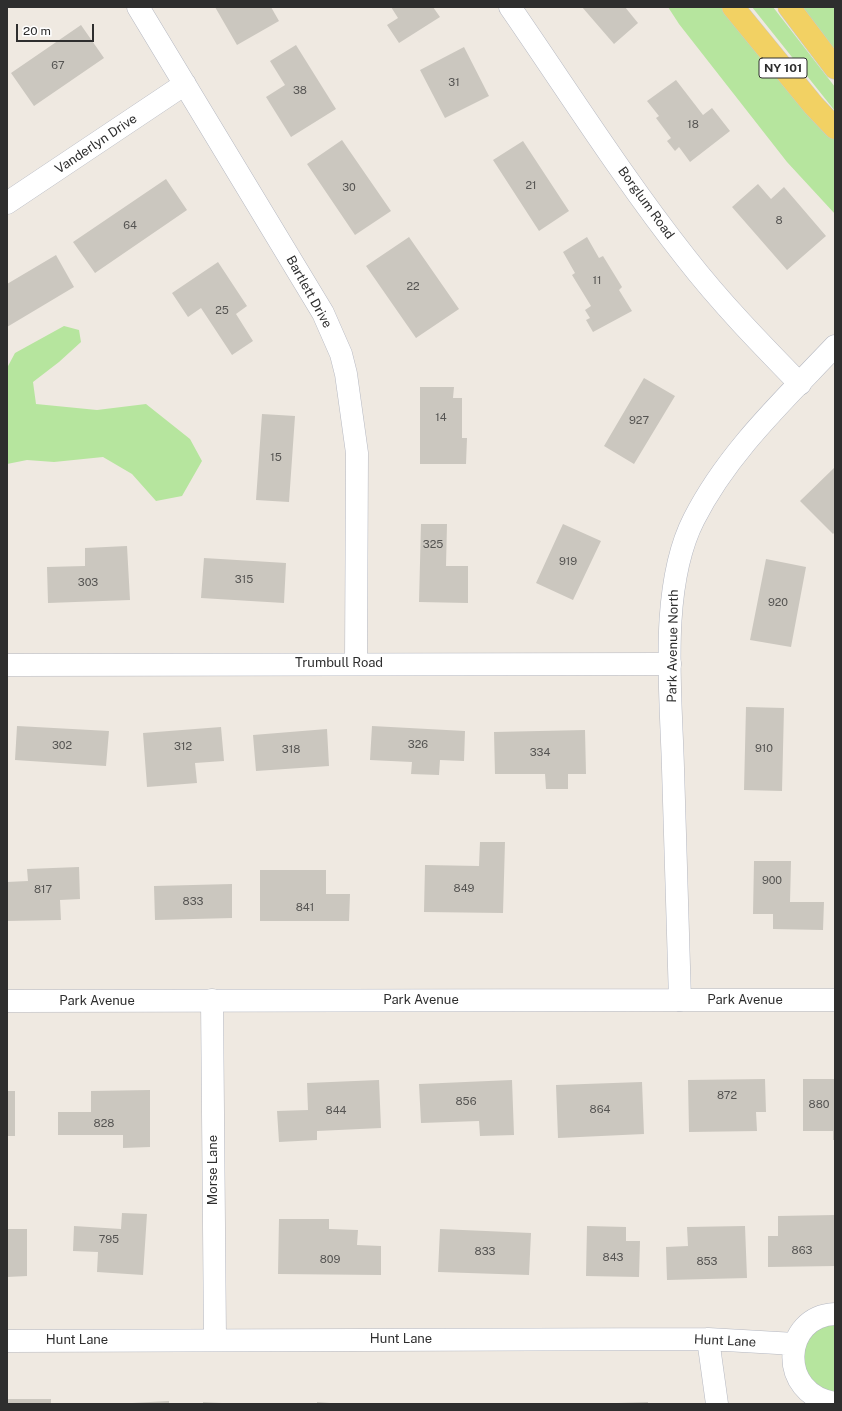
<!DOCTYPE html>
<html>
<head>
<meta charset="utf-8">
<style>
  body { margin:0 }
  #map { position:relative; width:842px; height:1411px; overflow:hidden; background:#efe9e1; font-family:"Public Sans",sans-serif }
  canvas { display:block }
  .frame { position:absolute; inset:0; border:8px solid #2e2e2e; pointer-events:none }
  .scale { position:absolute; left:16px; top:24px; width:78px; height:18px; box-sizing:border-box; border:2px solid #2e2e2e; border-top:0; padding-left:5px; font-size:12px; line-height:14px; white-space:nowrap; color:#2e2e2e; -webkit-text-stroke:3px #fff; paint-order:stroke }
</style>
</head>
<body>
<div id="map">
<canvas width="842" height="1411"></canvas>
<div class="frame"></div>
<div class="scale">20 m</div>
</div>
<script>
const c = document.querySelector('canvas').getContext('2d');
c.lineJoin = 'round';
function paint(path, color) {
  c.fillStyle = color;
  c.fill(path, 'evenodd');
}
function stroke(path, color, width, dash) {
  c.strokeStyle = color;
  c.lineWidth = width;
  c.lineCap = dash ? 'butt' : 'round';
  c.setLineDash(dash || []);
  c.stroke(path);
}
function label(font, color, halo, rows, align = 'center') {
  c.font = font + ' "Public Sans",sans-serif';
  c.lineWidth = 3.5;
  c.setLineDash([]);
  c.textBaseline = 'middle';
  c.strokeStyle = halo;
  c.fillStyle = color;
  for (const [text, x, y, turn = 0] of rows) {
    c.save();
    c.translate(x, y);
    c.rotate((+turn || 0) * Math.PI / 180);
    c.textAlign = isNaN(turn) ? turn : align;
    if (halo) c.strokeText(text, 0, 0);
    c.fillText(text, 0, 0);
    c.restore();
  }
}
paint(new Path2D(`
  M 668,7 L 728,7 L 835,134 L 835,214 L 787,162 L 679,24 Z
  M 752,7 L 773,7 L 835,87 L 835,111 Z
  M 795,7 L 835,7 L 835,59 Z
  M 64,326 L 79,330 L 81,342 L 59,362 L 33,382 L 36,404 L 97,410 L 146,404 L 190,439 L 202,461 L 182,496 L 156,501 L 132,474 L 103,457 L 54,462 L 27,460 L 7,464 L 7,368 L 15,353 Z
  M 835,1314 L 835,1403 L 811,1395 L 795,1344 Z`), '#b6e59e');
paint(new Path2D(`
  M 215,7 L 271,7 L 279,21 L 237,45 Z
  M 391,7 L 433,7 L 440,17 L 399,43 L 387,25 L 398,18 Z
  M 582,7 L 625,7 L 638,23 L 614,44 Z
  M 81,25 L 104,58 L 34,106 L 11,73 Z
  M 296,45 L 336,109 L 291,137 L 266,97 L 285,85 L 270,61 Z
  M 464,47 L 489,96 L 445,118 L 420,70 Z
  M 676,80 L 703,115 L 712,108 L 730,131 L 690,162 L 679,147 L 675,151 L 667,141 L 671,138 L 656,118 L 659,116 L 647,101 Z
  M 342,140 L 391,211 L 355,235 L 307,164 Z
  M 523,141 L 569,211 L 539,231 L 493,160 Z
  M 166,179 L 187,210 L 95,273 L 73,242 Z
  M 758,184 L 771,199 L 784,187 L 826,236 L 787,270 L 732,207 Z
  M 409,237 L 459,309 L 416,338 L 366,266 Z
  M 587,237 L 599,258 L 603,256 L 622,287 L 619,290 L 632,311 L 593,332 L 586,320 L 590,318 L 585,310 L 591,306 L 572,275 L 575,273 L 563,252 Z
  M 56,255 L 74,287 L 7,327 L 7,284 Z
  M 218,262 L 247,306 L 236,314 L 253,341 L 232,355 L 201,308 L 188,317 L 172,293 Z
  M 644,378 L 675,396 L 634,464 L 604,446 Z
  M 420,387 L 454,387 L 453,398 L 462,398 L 462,438 L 467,438 L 466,464 L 420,464 Z
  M 262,414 L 295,416 L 289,502 L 256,500 Z
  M 835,467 L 835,532 L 833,534 L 800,501 Z
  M 421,524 L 447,524 L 446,566 L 468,566 L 468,603 L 419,602 Z
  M 563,524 L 601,541 L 573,600 L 536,583 Z
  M 127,546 L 130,600 L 48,603 L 47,567 L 85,566 L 85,548 Z
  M 204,558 L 286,563 L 284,603 L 201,598 Z
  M 766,559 L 806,567 L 791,647 L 750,640 Z
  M 746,707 L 784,708 L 782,791 L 744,790 Z
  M 17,726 L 109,731 L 106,766 L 15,760 Z
  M 372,726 L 465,731 L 464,761 L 440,760 L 439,775 L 411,774 L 412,762 L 370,760 Z
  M 221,727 L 224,761 L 195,763 L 197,783 L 147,787 L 143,733 Z
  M 327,729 L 329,766 L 256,771 L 253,735 Z
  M 585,730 L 586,774 L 568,774 L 568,789 L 546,789 L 545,774 L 495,774 L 494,732 Z
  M 480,842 L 505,842 L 503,913 L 424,912 L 425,865 L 479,866 Z
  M 754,861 L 791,861 L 790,902 L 824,902 L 823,930 L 773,929 L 773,914 L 753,914 Z
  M 79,867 L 80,899 L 60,900 L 61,920 L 7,921 L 7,882 L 28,881 L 27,869 Z
  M 260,870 L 326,870 L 326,894 L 350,894 L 349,921 L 260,921 Z
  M 232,884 L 232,918 L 155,920 L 154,886 Z
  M 765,1079 L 766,1112 L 756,1112 L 757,1131 L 689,1132 L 688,1080 Z
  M 803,1079 L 835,1079 L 835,1140 L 833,1140 L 833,1131 L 803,1131 Z
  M 379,1080 L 381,1128 L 317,1131 L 317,1140 L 279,1142 L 277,1111 L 308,1110 L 307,1083 Z
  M 512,1080 L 514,1135 L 480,1136 L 479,1121 L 421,1123 L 419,1084 Z
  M 642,1082 L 644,1134 L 558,1138 L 556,1085 Z
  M 150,1090 L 150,1147 L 123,1148 L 123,1135 L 58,1135 L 58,1112 L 91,1112 L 91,1091 Z
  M 7,1091 L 15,1091 L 15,1136 L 7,1136 Z
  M 122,1213 L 147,1214 L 143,1275 L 97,1272 L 98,1252 L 73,1251 L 74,1226 L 121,1229 Z
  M 835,1215 L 835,1266 L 768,1267 L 768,1236 L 778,1236 L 778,1216 Z
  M 279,1219 L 329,1219 L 329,1229 L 358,1230 L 357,1245 L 381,1246 L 381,1275 L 278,1274 Z
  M 587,1226 L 626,1227 L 626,1241 L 640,1241 L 639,1277 L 586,1276 Z
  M 745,1226 L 747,1278 L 667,1280 L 666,1247 L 688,1246 L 687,1227 Z
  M 7,1229 L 27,1229 L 27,1276 L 7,1277 Z
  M 440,1229 L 531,1233 L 529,1275 L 438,1272 Z
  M 7,1399 L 51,1399 L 51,1404 L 7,1404 Z
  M 169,1401 L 169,1404 L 132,1404 L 132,1403 Z
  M 203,1402 L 222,1403 L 222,1404 L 203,1404 Z
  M 317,1402 L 330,1403 L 330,1404 L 317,1404 Z
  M 648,1402 L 648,1404 L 617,1404 L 617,1403 Z`), '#cbc7bf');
const street = new Path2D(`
  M 138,7 L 323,313 L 341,354 L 346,374 L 357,453 L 356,663
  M 510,7 C 568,91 623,178 686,258 C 721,303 760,343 800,384
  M 7,203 L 185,84
  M 7,665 L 670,664
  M 212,1000 L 215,1339
  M 680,1000 L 835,1000
  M 835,1314 C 782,1316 777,1394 835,1403
  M 708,1339 L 717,1404
  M 7,1341 L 708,1339 L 795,1344`);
const secondary = new Path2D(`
  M 7,1001 L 680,1000 C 678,923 675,846 673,768 C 671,693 659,587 694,519 C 728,452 784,400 835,346`);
const primary = new Path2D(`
  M 733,7 L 814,106 L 835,128
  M 789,7 L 835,68`);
stroke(street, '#b4b7c1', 23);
stroke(secondary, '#b4b7c1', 23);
stroke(primary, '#c9c9c9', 23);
stroke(street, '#fff', 22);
stroke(secondary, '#fff', 22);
stroke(primary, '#f2d163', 22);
label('11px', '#555452', null, [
  ["67",58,66],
  ["31",454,83],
  ["38",300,91],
  ["18",693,125],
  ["21",531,186],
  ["30",349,188],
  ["8",779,221],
  ["64",130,226],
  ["11",597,281],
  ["22",413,287],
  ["25",222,311],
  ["14",441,418],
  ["927",639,421],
  ["15",276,458],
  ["325",433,545],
  ["919",568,562],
  ["315",244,580],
  ["303",88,583],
  ["920",778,603],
  ["326",418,745],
  ["302",62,746],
  ["312",183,747],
  ["910",764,749],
  ["318",291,750],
  ["334",540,753],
  ["900",772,881],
  ["849",464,889],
  ["817",43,890],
  ["833",193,902],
  ["841",305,908],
  ["872",727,1096],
  ["856",466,1102],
  ["880",819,1105],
  ["864",600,1110],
  ["844",336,1111],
  ["828",104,1124],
  ["795",109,1240],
  ["863",802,1251],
  ["833",485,1252],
  ["843",613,1258],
  ["809",330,1260],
  ["853",707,1262]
]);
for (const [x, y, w] of [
  [783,68,48]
]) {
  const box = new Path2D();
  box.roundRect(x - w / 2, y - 10, w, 20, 3);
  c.fillStyle = '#fff';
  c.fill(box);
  stroke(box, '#2e2e2e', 1);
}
label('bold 12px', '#2e2e2e', null, [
  ["NY 101",783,68]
]);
label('13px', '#2e2e2e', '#fff', [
  ["Vanderlyn Drive",96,144,-34],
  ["Borglum Road",646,203,54],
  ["Bartlett Drive",309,292,61],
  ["Park Avenue North",673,646,-89],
  ["Trumbull Road",339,663],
  ["Park Avenue",421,1000],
  ["Park Avenue",745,1000],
  ["Park Avenue",97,1001],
  ["Morse Lane",213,1170,-90],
  ["Hunt Lane",401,1339],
  ["Hunt Lane",77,1340],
  ["Hunt Lane",725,1341,3]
]);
</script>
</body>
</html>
